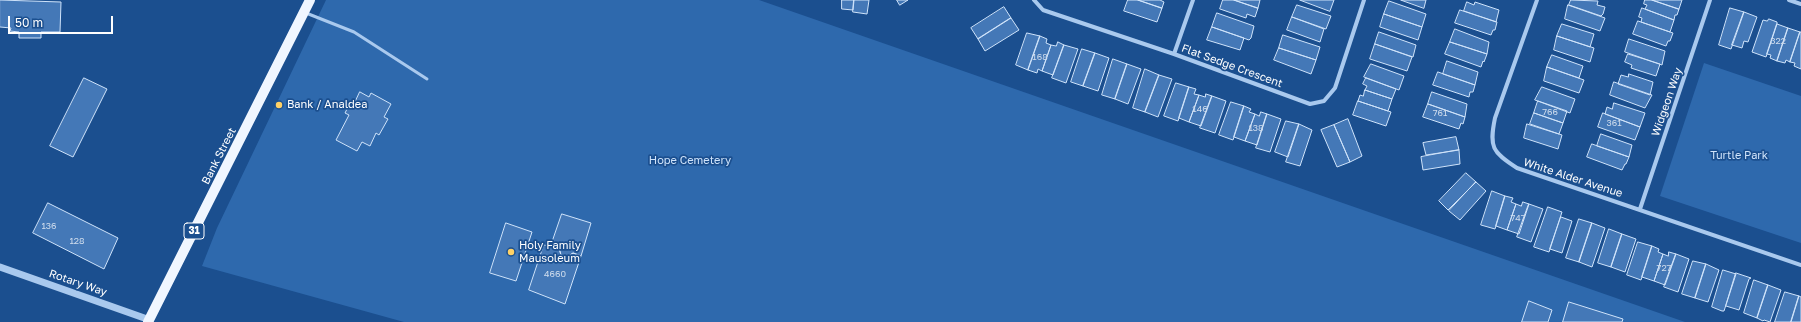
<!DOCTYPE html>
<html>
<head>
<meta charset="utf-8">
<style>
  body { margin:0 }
  #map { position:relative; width:1801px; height:322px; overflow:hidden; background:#1b4f8f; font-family:"Golos Text",sans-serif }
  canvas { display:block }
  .scale { position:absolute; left:8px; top:16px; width:105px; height:18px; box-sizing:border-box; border:2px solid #fff; border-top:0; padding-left:5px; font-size:12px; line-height:14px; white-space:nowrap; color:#fff; -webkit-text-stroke:3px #1b4f8f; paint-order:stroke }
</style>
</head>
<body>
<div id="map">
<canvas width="1801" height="322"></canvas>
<div class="scale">50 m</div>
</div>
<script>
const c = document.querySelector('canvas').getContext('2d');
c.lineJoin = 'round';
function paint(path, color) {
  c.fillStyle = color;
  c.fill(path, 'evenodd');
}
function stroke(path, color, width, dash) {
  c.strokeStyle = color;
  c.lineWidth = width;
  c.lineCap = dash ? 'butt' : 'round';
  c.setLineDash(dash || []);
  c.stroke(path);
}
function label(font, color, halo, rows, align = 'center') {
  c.font = font + ' "Golos Text",sans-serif';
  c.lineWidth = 3.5;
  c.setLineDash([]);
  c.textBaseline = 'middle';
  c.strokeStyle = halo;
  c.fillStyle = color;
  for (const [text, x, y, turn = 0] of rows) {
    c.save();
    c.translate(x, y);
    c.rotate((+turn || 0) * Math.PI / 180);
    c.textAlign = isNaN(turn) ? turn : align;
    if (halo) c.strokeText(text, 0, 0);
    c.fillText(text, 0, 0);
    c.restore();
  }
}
paint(new Path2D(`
  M 326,0 L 759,0 L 1685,322 L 404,322 L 202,266 L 217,228 Z
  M 1704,63 L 1801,96 L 1801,243 L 1660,196 Z`), '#2e69ad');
const building = new Path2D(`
  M 0,0 L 61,2 L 60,32 L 41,32 L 41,38 L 19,38 L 19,32 L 10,31 L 11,28 L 0,27 Z
  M 842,0 L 854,0 L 853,10 L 842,9 Z
  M 854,0 L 869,0 L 867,14 L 853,12 Z
  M 897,0 L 908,0 L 900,5 Z
  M 1128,0 L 1138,0 L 1162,8 L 1157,22 L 1124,11 Z
  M 1138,0 L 1160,0 L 1164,2 L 1162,8 Z
  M 1223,0 L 1234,0 L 1258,8 L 1255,17 L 1247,14 L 1246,18 L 1220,9 Z
  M 1234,0 L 1260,0 L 1258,8 Z
  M 1300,0 L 1334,0 L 1330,11 Z
  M 1401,0 L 1426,0 L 1424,8 Z
  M 1571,0 L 1598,1 L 1597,5 L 1605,7 L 1603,14 L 1601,16 L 1569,5 Z
  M 1645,0 L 1652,0 L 1679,9 L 1677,15 L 1675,15 L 1674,20 L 1645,9 L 1647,5 L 1644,4 Z
  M 1652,0 L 1682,0 L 1679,9 Z
  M 1389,1 L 1426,14 L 1422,27 L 1384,14 Z
  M 1467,2 L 1474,5 L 1475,2 L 1499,10 L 1496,22 L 1464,11 Z
  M 1297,5 L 1331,16 L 1326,29 L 1292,17 Z
  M 1568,5 L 1605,18 L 1600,31 L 1565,19 Z
  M 1004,7 L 1011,18 L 978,39 L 971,28 Z
  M 1642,8 L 1674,20 L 1670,32 L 1641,22 L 1642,18 L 1639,17 Z
  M 1730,8 L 1744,12 L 1731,49 L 1719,45 Z
  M 1460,10 L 1497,22 L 1495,30 L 1493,30 L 1491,35 L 1455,23 Z
  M 1744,12 L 1757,17 L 1748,42 L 1744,41 L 1742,48 L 1732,45 Z
  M 1217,13 L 1254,26 L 1251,38 L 1249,40 L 1212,27 Z
  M 1384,14 L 1422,27 L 1418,40 L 1380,27 Z
  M 1292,17 L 1324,29 L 1320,42 L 1287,30 Z
  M 1011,18 L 1019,30 L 985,51 L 978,39 Z
  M 1769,19 L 1777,22 L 1777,24 L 1766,57 L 1752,52 L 1763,20 L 1767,21 Z
  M 1638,21 L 1673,33 L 1670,41 L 1668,41 L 1666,46 L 1633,34 Z
  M 1562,24 L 1594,34 L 1590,47 L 1557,36 Z
  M 1777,24 L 1788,28 L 1777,61 L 1770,58 L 1771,55 L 1767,54 Z
  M 1212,27 L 1244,38 L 1240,50 L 1207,40 Z
  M 1788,28 L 1800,32 L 1790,62 L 1786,60 L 1785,63 L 1777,61 Z
  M 1455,29 L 1489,42 L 1487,54 L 1450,42 Z
  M 1379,32 L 1416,45 L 1413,57 L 1375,44 Z
  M 1800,32 L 1801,32 L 1801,69 L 1794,66 L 1795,63 L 1790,62 Z
  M 1027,33 L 1040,36 L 1028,70 L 1016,65 Z
  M 1283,35 L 1320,47 L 1316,60 L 1279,48 Z
  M 1040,36 L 1047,39 L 1046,43 L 1051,45 L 1042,71 L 1038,69 L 1037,73 L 1028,70 Z
  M 1557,36 L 1594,48 L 1590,62 L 1554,50 Z
  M 1629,39 L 1665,51 L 1662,65 L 1625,52 Z
  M 1058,42 L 1064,45 L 1053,75 L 1042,71 L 1051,45 L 1056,46 Z
  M 1450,42 L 1487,54 L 1484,62 L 1483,61 L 1481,67 L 1445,54 Z
  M 1375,44 L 1412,57 L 1407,71 L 1370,59 Z
  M 1064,45 L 1078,49 L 1066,83 L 1052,78 Z
  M 1279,48 L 1316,60 L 1311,74 L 1274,60 Z
  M 1082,49 L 1095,53 L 1083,86 L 1071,82 Z
  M 1095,53 L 1109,58 L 1098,91 L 1083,86 Z
  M 1628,54 L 1660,64 L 1656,76 L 1631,68 L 1632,65 L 1625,62 Z
  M 1552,55 L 1583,66 L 1579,78 L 1547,67 Z
  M 1113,59 L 1127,64 L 1115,99 L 1102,95 Z
  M 1447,61 L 1478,72 L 1475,85 L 1443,74 Z
  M 1127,64 L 1141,69 L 1128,104 L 1115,99 Z
  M 1371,64 L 1404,76 L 1399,90 L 1364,77 Z
  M 1547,67 L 1584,80 L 1579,93 L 1544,81 Z
  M 1145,69 L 1159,75 L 1145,112 L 1133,108 Z
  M 1438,72 L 1475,85 L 1473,92 L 1470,92 L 1469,97 L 1433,85 Z
  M 1629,74 L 1653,82 L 1650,95 L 1618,84 L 1621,75 L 1628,77 Z
  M 1159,75 L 1172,79 L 1158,117 L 1145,112 Z
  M 84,78 L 107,89 L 73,157 L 50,146 Z
  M 1366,78 L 1396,89 L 1392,99 L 1365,90 L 1367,86 L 1363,84 Z
  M 1614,82 L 1652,95 L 1645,108 L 1610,95 Z
  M 1176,83 L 1189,87 L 1178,121 L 1164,116 Z
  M 1189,87 L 1196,89 L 1194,94 L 1199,95 L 1189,122 L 1179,118 Z
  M 1542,87 L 1575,99 L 1570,113 L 1535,100 Z
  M 1365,90 L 1392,99 L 1388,111 L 1358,101 L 1360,95 L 1363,96 Z
  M 360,92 L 369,97 L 371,93 L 391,104 L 384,117 L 388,119 L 379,135 L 376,133 L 370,146 L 362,142 L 357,151 L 336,140 L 349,115 L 345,113 L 351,101 L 354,103 Z
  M 1432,92 L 1467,104 L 1465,117 L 1428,104 Z
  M 1206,94 L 1212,96 L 1201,126 L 1189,122 L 1199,95 L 1205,97 Z
  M 1212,96 L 1226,101 L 1215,133 L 1200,128 Z
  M 1358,101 L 1391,112 L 1386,126 L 1353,115 Z
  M 1538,101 L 1567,111 L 1563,123 L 1534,113 Z
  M 1231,102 L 1244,106 L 1233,140 L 1219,135 Z
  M 1614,103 L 1645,113 L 1640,127 L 1605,114 L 1607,107 L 1612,109 Z
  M 1428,104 L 1465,117 L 1463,124 L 1461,123 L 1459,129 L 1423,117 Z
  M 1244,106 L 1251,109 L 1249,112 L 1255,114 L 1245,141 L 1234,137 Z
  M 1261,112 L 1267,114 L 1257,145 L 1245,141 L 1255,114 L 1259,116 Z
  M 1534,113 L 1563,123 L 1559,134 L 1530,124 Z
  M 1603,113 L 1640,127 L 1635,140 L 1598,127 Z
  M 1267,114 L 1281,119 L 1270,152 L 1256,148 Z
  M 1348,119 L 1362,156 L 1350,162 L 1334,125 Z
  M 1286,121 L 1299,124 L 1288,157 L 1275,152 Z
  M 1299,124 L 1312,130 L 1300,166 L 1286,162 Z
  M 1527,124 L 1562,135 L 1558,149 L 1524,138 Z
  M 1334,125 L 1350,162 L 1337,167 L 1321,130 Z
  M 1601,134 L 1632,145 L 1629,157 L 1597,146 Z
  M 1456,137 L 1459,150 L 1426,155 L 1423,143 Z
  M 1592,144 L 1629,157 L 1626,164 L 1625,164 L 1622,170 L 1587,157 Z
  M 1459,150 L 1460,164 L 1423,170 L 1421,157 Z
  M 1466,173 L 1476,182 L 1448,210 L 1439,201 Z
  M 1476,182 L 1486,191 L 1460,220 L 1449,211 Z
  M 1492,191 L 1505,196 L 1495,229 L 1481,225 Z
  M 1505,196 L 1513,198 L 1511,202 L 1516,204 L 1507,230 L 1496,226 Z
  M 1523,202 L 1529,204 L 1519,234 L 1507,230 L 1516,204 L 1521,206 Z
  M 48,203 L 118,238 L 104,269 L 33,233 Z
  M 1529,204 L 1543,209 L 1531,242 L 1517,237 Z
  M 1548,207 L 1562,212 L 1549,252 L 1534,247 Z
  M 562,214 L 591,223 L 581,256 L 573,253 L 567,257 L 561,255 L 559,248 L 551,246 Z
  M 1561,217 L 1572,221 L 1562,253 L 1550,249 Z
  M 1579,219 L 1592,223 L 1579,262 L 1566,258 Z
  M 506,223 L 532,232 L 516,281 L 490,273 Z
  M 1592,223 L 1605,228 L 1592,267 L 1579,262 Z
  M 1609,229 L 1622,234 L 1611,267 L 1598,263 Z
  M 1622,234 L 1636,239 L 1625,272 L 1611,267 Z
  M 1638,242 L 1652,246 L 1641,280 L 1627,275 Z
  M 544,245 L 559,248 L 561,255 L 567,257 L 573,253 L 581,256 L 565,304 L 529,290 Z
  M 1652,246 L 1659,249 L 1658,252 L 1663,254 L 1654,281 L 1642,277 Z
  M 1669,252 L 1676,254 L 1665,285 L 1654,281 L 1663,254 L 1668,256 Z
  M 1676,254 L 1689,259 L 1678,292 L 1664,287 Z
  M 1693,261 L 1706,264 L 1695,298 L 1682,294 Z
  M 1706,264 L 1719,270 L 1708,302 L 1695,298 Z
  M 1723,270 L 1736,274 L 1724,311 L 1722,311 L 1712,307 Z
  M 1736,273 L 1751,278 L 1749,279 L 1739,310 L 1726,306 Z
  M 1754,280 L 1768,285 L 1757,318 L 1744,313 Z
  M 1768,285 L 1781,290 L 1770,322 L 1764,320 L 1763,321 L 1757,318 Z
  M 1785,292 L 1799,296 L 1791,322 L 1775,322 Z
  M 1799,296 L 1801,297 L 1801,322 L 1791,322 Z
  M 1529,301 L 1552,310 L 1548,322 L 1522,322 Z
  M 1569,302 L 1623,319 L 1622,322 L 1563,322 Z`);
paint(building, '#4478b7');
stroke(building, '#cfe3fa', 1);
stroke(new Path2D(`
  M 306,13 L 354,32 L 427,79`), '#a9c9ee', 3);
stroke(new Path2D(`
  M 1034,0 L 1043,10 L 1174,54 L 1310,104 L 1324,101 L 1335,88 L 1364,0
  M 1537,0 L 1495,118 C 1489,147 1492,152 1517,168 L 1801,265
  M 1789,0 L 1801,4
  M 1174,54 L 1193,0
  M 1640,209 L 1710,0`), '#a9c9ee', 4);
stroke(new Path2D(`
  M 0,267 L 150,320`), '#a9c9ee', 7);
stroke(new Path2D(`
  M 148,322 L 310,0`), '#f0f6ff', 10);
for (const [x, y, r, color] of [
  [279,105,4,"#ffd166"],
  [511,252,4,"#ffd166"]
]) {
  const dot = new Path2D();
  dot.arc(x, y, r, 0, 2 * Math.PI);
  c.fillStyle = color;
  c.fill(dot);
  stroke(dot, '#1b4f8f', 1.5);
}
label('9px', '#d0dded', null, [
  ["322",1778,41],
  ["168",1040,57],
  ["146",1200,109],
  ["766",1550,112],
  ["761",1440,113],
  ["361",1614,123],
  ["138",1256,128],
  ["747",1518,218],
  ["136",49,226],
  ["128",77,241],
  ["727",1664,268],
  ["4660",555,274]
]);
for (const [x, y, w] of [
  [194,231,20]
]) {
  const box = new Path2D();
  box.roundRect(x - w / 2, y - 8, w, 16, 3);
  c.fillStyle = '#1b4f8f';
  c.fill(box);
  stroke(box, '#fff', 1);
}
label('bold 10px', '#fff', null, [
  ["31",194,231]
]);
label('11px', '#fff', '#1b4f8f', [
  ["Flat Sedge Crescent",1232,66,20],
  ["Widgeon Way",1667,102,-71],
  ["Bank Street",219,156,-63],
  ["White Alder Avenue",1573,178,18],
  ["Rotary Way",78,283,19]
]);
label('11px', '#fff', '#1b4f8f', [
  ["Bank / Analdea",287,105],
  ["Holy Family",519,246],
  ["Mausoleum",519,259]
], 'left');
label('11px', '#cfe3fa', '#1b4f8f', [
  ["Turtle Park",1739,156],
  ["Hope Cemetery",690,161]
]);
</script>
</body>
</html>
